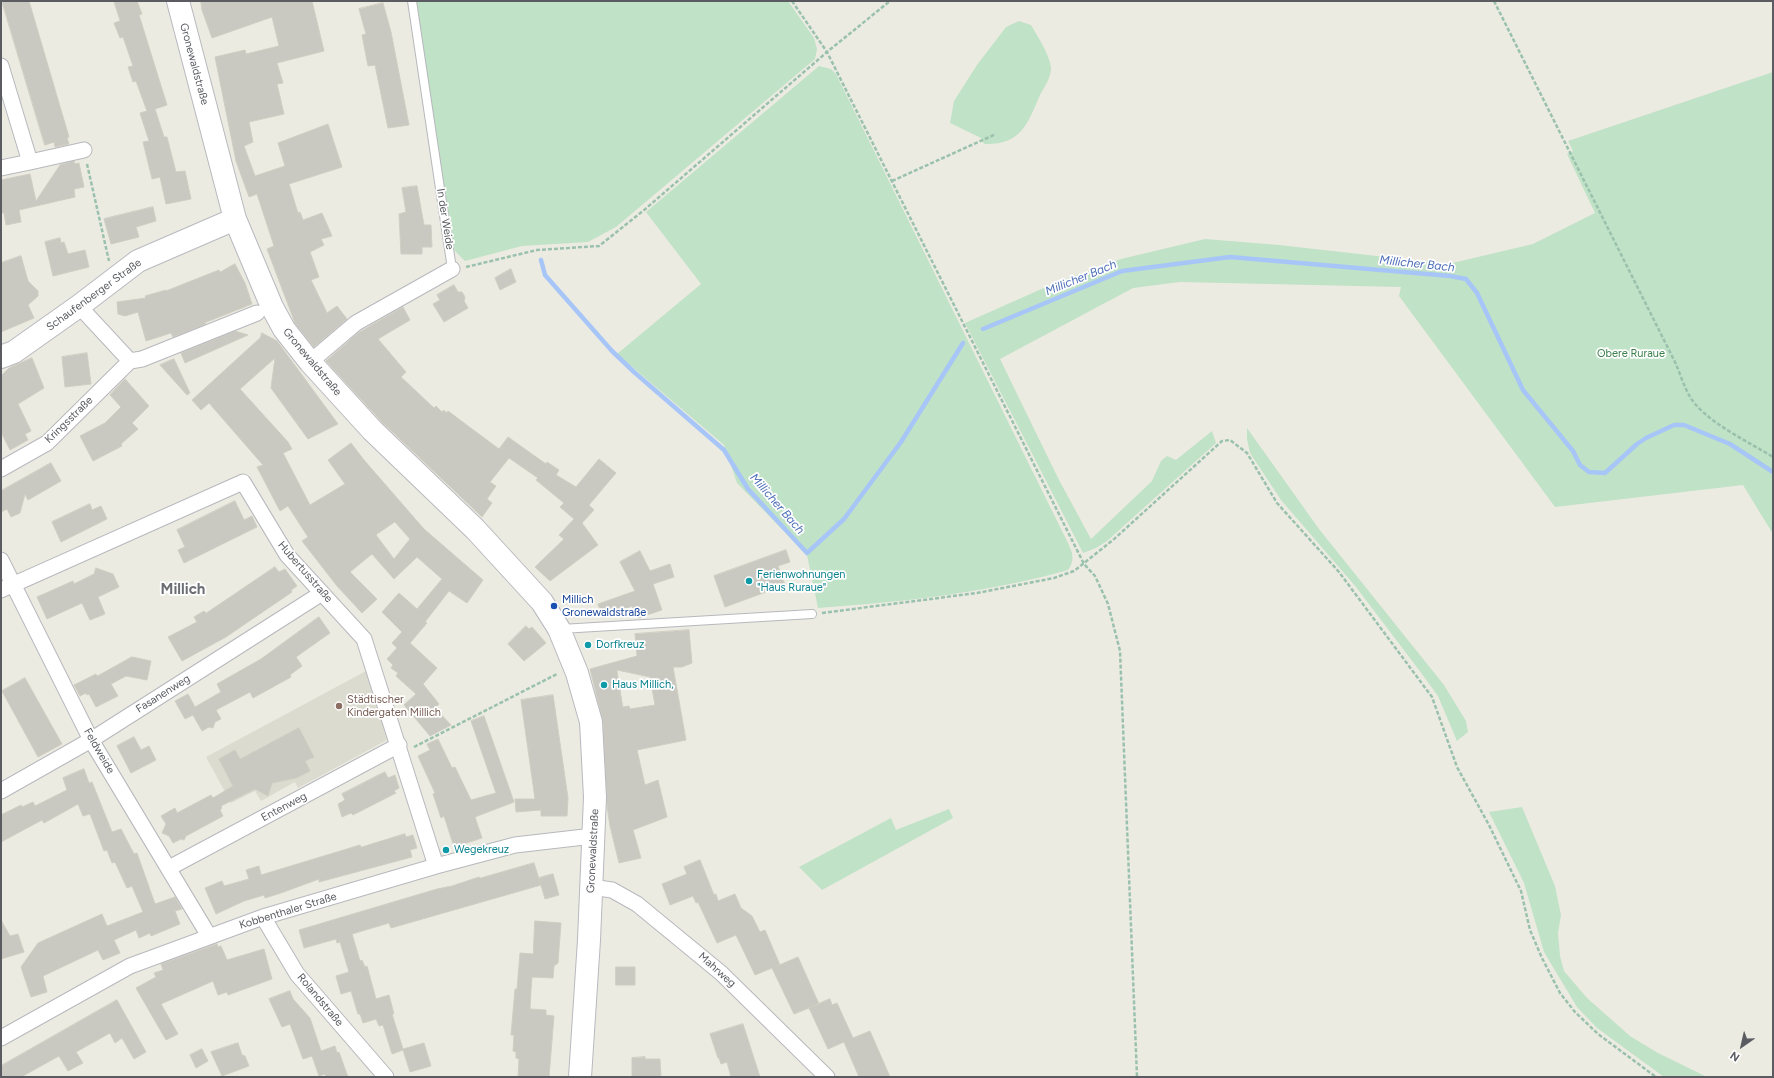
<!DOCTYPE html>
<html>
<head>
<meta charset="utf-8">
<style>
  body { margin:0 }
  #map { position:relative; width:1774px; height:1078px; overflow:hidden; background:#ecebe2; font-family:Figtree,sans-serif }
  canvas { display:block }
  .frame { position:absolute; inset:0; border:2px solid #5a5c61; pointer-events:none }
  .north { position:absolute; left:1722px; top:1026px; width:40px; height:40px; -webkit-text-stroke:3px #fff; paint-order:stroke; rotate:214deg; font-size:11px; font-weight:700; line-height:16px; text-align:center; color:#5a5c61 }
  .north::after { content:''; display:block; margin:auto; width:14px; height:18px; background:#5a5c61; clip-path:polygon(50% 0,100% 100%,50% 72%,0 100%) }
</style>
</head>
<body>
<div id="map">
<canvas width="1774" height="1078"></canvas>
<div class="frame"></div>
<div class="north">N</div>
</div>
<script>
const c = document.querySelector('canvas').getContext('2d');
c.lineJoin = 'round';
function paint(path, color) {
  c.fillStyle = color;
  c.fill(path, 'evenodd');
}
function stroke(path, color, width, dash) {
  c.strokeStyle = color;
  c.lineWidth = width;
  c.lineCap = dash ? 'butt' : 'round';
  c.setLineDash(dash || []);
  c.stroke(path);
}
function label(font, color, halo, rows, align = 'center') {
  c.font = font + ' Figtree,sans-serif';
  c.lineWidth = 3.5;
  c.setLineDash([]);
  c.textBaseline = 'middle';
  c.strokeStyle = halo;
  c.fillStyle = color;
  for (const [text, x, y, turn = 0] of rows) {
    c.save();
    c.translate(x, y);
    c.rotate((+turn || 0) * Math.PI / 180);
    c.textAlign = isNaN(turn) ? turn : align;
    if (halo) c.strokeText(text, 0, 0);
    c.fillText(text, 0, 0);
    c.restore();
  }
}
paint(new Path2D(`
  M 366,671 L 387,740 L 298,788 L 295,782 L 261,801 L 255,791 L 231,803 L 206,757 Z`), '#dcdbd0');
paint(new Path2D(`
  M 415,1 L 788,1 L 814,38 L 817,49 L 815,59 L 616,227 L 588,242 L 522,246 L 465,261 L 455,251 L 453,243 Z
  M 1019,21 L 1031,25 C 1037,35 1051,57 1051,69 C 1051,77 1044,88 1040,95 C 1027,125 1021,145 984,144 L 981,138 L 950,123 L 954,101 L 977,65 L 1006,27 Z
  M 819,66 L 831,69 L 836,74 L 1068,543 C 1073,554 1075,560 1068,570 C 987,593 901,602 818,608 L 807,555 L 737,483 L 724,445 L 617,354 L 701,284 L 646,212 Z
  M 1773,72 L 1773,534 L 1743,485 L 1555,507 L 1399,296 L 1401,287 L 1180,282 L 1133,288 L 1000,359 L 1059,480 L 1091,539 L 1152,481 L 1161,461 L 1167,456 L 1176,460 L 1212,431 L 1216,443 L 1107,541 L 1096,548 L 1083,553 L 965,323 L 1055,283 L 1121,259 L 1205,239 L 1279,245 L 1448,264 L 1533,244 L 1595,213 L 1567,154 L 1573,151 L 1568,141 Z
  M 1247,428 L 1319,529 L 1444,685 L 1466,721 L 1468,732 L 1457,741 L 1438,696 L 1419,670 L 1356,587 L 1281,500 L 1250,453 L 1247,439 Z
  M 1522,807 L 1555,886 L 1561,915 L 1558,933 L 1560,956 L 1564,971 L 1587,998 L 1630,1036 L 1658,1053 L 1707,1077 L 1664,1077 L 1597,1028 L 1577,1007 L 1544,952 L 1524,883 L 1489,812 Z
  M 949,809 L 953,818 L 822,890 L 799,867 L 891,818 L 896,830 Z`), '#c0e2c6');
stroke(new Path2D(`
  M 541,260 L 545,275 L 612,351 L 634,372 L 724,450 L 748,489 L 807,553 L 844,519 L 901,442 L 963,343
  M 983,329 L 1122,271 L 1230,257 L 1450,276 L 1466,279 L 1477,293 L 1523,390 L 1573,451 L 1580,465 L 1589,472 L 1605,473 L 1637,444 L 1646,438 L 1674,425 L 1684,425 L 1730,444 L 1773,472`), '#a7c6f7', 4.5);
const building = new Path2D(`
  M 2,1 L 29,1 L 69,137 L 67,138 L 69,144 L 55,147 L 54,142 L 45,145 Z
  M 114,1 L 137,1 L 142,14 L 139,15 L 167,105 L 155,109 L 164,137 L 167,137 L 176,172 L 185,171 L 191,199 L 166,204 L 160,177 L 152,179 L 143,142 L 149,141 L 140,113 L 147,111 L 136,81 L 133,82 L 128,67 L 133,66 L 123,37 L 120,38 L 114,23 L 120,21 Z
  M 201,1 L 312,1 L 324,51 L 277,63 L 283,83 L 277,84 L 284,114 L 249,122 L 253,142 L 244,146 L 255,176 L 285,166 L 278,143 L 328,124 L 342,167 L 289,184 L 298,213 L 300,212 L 303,220 L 322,213 L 332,236 L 321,239 L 324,245 L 310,252 L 319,277 L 311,280 L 327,313 L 337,306 L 347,319 L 314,347 L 295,323 L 267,249 L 274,246 L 257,194 L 249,197 L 236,161 L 215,57 L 245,50 L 246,54 L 279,46 L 272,17 L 212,38 L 202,10 Z
  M 383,3 L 391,32 L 409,125 L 388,128 L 375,65 L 368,66 L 362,35 L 366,34 L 359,9 Z
  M 74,161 L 75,164 L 79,163 L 84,187 L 74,189 L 75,197 L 19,210 L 21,222 L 6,225 L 4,213 L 1,213 L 1,180 L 30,174 L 36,201 L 60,165 Z
  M 417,186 L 424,225 L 431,225 L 432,247 L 422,247 L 422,254 L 401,254 L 399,214 L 406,212 L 402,188 Z
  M 153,207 L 156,221 L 136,227 L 139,237 L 111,244 L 104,219 Z
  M 60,238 L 61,243 L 64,242 L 68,254 L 85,250 L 89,267 L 53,276 L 45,242 Z
  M 21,256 L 28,281 L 38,291 L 38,296 L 28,305 L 34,318 L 1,332 L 1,263 Z
  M 235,264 L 245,283 L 252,304 L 204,323 L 206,324 L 173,337 L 171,333 L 146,341 L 138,312 L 125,316 L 118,314 L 117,302 L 146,298 L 145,296 L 166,290 L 166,291 L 219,270 L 220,272 Z
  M 511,269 L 516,282 L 500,290 L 495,278 Z
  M 454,285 L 458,292 L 462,292 L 465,297 L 464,301 L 468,308 L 444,322 L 433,304 L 440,300 L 437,295 Z
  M 403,307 L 410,320 L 378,339 L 406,372 L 401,377 L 434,408 L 436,406 L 442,412 L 444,410 L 446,413 L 448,411 L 499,449 L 508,437 L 546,464 L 547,462 L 559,470 L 556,475 L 576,487 L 599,459 L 616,473 L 589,505 L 594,510 L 582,523 L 598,545 L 550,581 L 535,567 L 564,539 L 559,535 L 574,519 L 560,507 L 564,503 L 536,480 L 538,478 L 509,458 L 490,482 L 496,486 L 487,499 L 492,503 L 482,517 L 381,421 L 326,361 L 358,333 Z
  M 235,331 L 248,335 L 185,363 L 181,353 Z
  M 262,333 L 277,341 L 338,424 L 308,439 L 271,388 L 275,358 L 240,389 L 288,442 L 292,449 L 283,453 L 310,505 L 345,484 L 328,460 L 351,443 L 364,460 L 424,529 L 483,580 L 467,603 L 449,591 L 425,622 L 427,623 L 410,643 L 437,668 L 423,684 L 439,704 L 435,708 L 451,725 L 430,736 L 404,705 L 416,694 L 396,676 L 398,673 L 391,668 L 393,665 L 387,659 L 397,648 L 392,643 L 402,632 L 382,612 L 399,593 L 417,609 L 442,579 L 417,557 L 394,579 L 372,554 L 350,572 L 377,599 L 362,613 L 337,586 L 302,541 L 308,537 L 288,506 L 280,511 L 257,467 L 263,465 L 209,403 L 201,410 L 192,400 L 260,338 ZM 395,522 L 410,539 L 394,559 L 376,535 Z
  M 87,353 L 91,384 L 65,387 L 62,357 Z
  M 32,358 L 44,388 L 18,404 L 31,431 L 25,434 L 28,440 L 10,450 L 1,432 L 1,376 L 9,368 Z
  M 174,359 L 190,393 L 187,395 L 160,365 Z
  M 125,379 L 149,406 L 132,423 L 138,429 L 121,444 L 122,446 L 93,461 L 80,436 L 105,423 L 121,407 L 110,395 Z
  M 51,463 L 61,481 L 28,500 L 25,494 L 20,513 L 11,517 L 7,509 L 1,512 L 1,491 Z
  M 235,501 L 244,520 L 252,516 L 257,527 L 184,563 L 178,550 L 185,547 L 177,530 Z
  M 90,504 L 92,510 L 101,506 L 107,519 L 61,542 L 52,522 Z
  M 786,550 L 790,562 L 778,566 L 785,585 L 725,607 L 714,576 Z
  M 640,551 L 650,571 L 670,564 L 674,577 L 653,584 L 662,610 L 638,618 L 632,606 L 603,618 L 598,604 L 635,591 L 620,562 Z
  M 275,567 L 279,572 L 285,569 L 297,586 L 291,590 L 292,592 L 226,637 L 182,661 L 168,637 L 197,622 L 194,617 L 204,611 L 206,613 Z
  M 96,568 L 113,574 L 119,587 L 98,597 L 105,614 L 90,620 L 82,603 L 47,619 L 37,597 L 73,581 L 74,584 L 94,574 Z
  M 319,617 L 330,633 L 296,657 L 302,666 L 290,675 L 291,677 L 253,698 L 250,692 L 216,710 L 221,719 L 215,722 L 213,728 L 209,727 L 202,731 L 193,715 L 185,719 L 175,701 L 188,694 L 195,707 L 221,692 L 217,684 L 261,659 Z
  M 526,626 L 529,629 L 532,627 L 546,643 L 524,661 L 508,644 Z
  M 689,630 L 692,663 L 682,667 L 673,667 L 686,740 L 637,750 L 645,785 L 658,780 L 667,817 L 633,830 L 641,858 L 619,863 L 610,826 L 607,806 L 603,721 L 590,669 L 637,656 L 635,634 ZM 617,670 L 650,677 L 655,705 L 630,709 L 629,706 L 623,707 Z
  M 132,657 L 151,661 L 147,680 L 126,676 L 111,684 L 118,696 L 96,707 L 89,694 L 87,695 L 86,693 L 80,696 L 74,685 L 96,674 L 97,676 Z
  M 25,678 L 62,744 L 38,757 L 2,691 Z
  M 553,695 L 568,798 L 567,816 L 541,816 L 541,810 L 516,812 L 515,799 L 535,799 L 521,700 Z
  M 484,716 L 514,802 L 475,817 L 482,838 L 454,847 L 444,816 L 441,818 L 433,794 L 435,793 L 418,756 L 430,750 L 427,744 L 438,739 L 452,768 L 455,767 L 471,800 L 496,793 L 471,721 Z
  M 299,728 L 314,757 L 305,761 L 310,771 L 296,778 L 272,783 L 268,796 L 255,789 L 221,806 L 222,808 L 220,810 L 223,816 L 186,836 L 184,840 L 181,839 L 173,843 L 169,836 L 162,833 L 166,824 L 161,816 L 175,808 L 177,813 L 211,795 L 213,798 L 233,786 L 219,759 L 235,750 L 240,759 Z
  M 134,737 L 141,750 L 149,746 L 156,760 L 131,773 L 117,746 Z
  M 84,769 L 89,783 L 92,782 L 112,832 L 121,829 L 134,854 L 137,853 L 155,904 L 175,897 L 182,909 L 175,911 L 180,924 L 151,936 L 150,933 L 139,938 L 136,930 L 114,940 L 120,953 L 103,960 L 98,950 L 43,976 L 47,992 L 31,997 L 21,967 L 38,943 L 102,914 L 107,926 L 143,912 L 132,886 L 127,888 L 115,862 L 112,863 L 107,850 L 104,851 L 90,814 L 83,816 L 78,804 L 44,823 L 42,820 L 1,842 L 1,815 L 21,805 L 22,807 L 33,802 L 35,806 L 67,790 L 63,778 Z
  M 385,772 L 388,778 L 395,775 L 399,788 L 394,791 L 396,793 L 353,815 L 351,813 L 342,817 L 338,804 L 345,800 L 342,794 Z
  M 405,834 L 406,837 L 413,835 L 417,848 L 410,850 L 412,857 L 319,882 L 319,879 L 281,893 L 265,898 L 264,895 L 244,901 L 216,914 L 205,888 L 222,881 L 224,886 L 249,879 L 246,870 L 259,866 L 261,875 L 360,845 L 361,847 Z
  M 700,860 L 714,895 L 716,894 L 718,901 L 735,894 L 741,908 L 752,916 L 760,932 L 765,930 L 780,965 L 777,966 L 798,957 L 819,1004 L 794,1014 L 772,968 L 755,975 L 736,935 L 717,943 L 698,902 L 696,903 L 693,896 L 670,905 L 662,884 L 687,874 L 684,867 Z
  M 534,863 L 541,885 L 391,928 L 389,923 L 352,934 L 360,961 L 362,960 L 365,967 L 367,966 L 376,999 L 389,995 L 394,1014 L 392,1014 L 403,1049 L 424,1043 L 431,1066 L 410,1072 L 403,1050 L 392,1054 L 383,1025 L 379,1026 L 376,1019 L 363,1023 L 360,1014 L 358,1014 L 351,991 L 341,994 L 336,976 L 349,972 L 340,942 L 337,943 L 336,939 L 304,948 L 299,930 L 437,889 L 452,886 L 479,877 L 480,878 Z
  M 553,874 L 559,895 L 545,899 L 539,878 Z
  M 1,920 L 10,936 L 18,934 L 24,952 L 1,959 Z
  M 535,921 L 561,923 L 558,963 L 554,966 L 553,978 L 532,977 L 531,990 L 530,1009 L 546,1010 L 546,1015 L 554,1016 L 549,1077 L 518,1077 L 519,1059 L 516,1058 L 516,1052 L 513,1051 L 514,1035 L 511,1035 L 515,989 L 517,989 L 520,953 L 533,954 Z
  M 217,944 L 218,947 L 221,946 L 227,960 L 264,949 L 272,979 L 228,995 L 227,992 L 218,995 L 213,981 L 161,1004 L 178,1034 L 166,1040 L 136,988 L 156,977 L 154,973 L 163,970 L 161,964 Z
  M 616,967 L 635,967 L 635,985 L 616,985 Z
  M 290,991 L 293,999 L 310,1018 L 321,1051 L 335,1046 L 337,1053 L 339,1052 L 348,1077 L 326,1077 L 325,1074 L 319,1076 L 312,1056 L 303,1059 L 290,1024 L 282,1027 L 269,999 Z
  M 830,999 L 832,1005 L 837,1003 L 853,1038 L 870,1031 L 890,1077 L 859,1077 L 844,1042 L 828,1049 L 809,1008 Z
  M 117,1000 L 146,1052 L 134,1059 L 122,1038 L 115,1043 L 110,1033 L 76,1052 L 83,1063 L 68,1071 L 59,1056 L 21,1077 L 1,1077 L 1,1066 Z
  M 743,1024 L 760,1077 L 731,1077 L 727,1062 L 721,1064 L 719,1058 L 718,1058 L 710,1034 Z
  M 238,1043 L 242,1055 L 245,1056 L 249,1066 L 222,1076 L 211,1052 Z
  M 202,1049 L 208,1061 L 196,1068 L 190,1055 Z
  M 645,1057 L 645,1059 L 660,1059 L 661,1077 L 632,1077 L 632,1058 Z`);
paint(building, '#c9c8c1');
stroke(building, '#d0cec1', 1);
const lane = new Path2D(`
  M 412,1 L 452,269
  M 561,629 L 812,614`);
const street = new Path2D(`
  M 1,66 L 30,162 L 84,150
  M 1,168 L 30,162
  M 79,306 L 130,361
  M 310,362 L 356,323 L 452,269
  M 1,469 L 47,443 L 130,361 L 142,359 L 257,313
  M 1,560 L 91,740 L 209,936
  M 1,590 L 243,482 L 287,555 L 364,639 L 436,866
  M 1,791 L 91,740 L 322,593
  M 169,868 L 399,745
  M 591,887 L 612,890 L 637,904 L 721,973 L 827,1077
  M 263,917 L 297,974 L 386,1077
  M 1,1038 L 130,966 L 263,917 L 436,866 L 515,845 L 593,836`);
const secondary = new Path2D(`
  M 178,1 L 235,219 L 272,307 L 284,329 L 310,362 L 372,430 L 475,529 L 542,602 L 559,629 L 577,673 L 591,722 L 595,797 L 589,940 L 580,1077
  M 1,357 L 14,352 L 79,306 L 138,261 L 235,219`);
stroke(lane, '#b7b8bd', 10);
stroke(street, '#b7b8bd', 17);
stroke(secondary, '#b8b9bf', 24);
stroke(new Path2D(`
  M 792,1 L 827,52 L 1084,564 L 1095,576 L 1108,604 L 1120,651 L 1137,1077
  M 1494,1 L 1676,364 C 1680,374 1684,386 1689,395 C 1702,420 1749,442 1773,457
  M 87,164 L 109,261
  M 892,181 L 996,134
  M 466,267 L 537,250 L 599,246 L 643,211 L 827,52 L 890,1
  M 822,613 L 977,593 L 1054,578 L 1074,571 L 1113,540 L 1222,441 L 1230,440 L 1247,453 L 1277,503 L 1339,572 L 1432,697 L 1457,767 L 1489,825 L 1521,891 L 1530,930 L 1542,958 L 1560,993 L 1575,1012 L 1598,1034 L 1656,1077
  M 414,747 L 557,674`), '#9ac1ad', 2.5, [4, 2]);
stroke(lane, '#fff', 8);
stroke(street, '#fff', 15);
stroke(secondary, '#fff', 22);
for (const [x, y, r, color] of [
  [749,581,4,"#0f9aa8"],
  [554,606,4,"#1a4fb4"],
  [588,645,4,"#0f9aa8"],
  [604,685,4,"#0f9aa8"],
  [339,706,4,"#8d6e63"],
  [446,850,4,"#0f9aa8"]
]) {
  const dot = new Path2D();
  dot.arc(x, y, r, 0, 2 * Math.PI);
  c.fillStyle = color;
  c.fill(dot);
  stroke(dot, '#fff', 1.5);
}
label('11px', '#5a5c61', '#fff', [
  ["Gronewaldstraße",194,64,75],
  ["In der Weide",445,219,81],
  ["Schaufenberger Straße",94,295,-36],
  ["Gronewaldstraße",312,362,50],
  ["Kringsstraße",69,420,-44],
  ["Hubertusstraße",305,572,49],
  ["Fasanenweg",163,694,-32],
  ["Feldweide",99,751,60],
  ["Entenweg",284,807,-28],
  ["Gronewaldstraße",593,851,-87],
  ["Kobbenthaler Straße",288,911,-17],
  ["Mahrweg",717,970,42],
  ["Rolandstraße",320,1000,50]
]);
label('11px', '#3c7f4b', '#fff', [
  ["Obere Ruraue",1631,354]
]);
label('11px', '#0d838f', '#fff', [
  ["Ferienwohnungen",757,575],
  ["\"Haus Ruraue\"",757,588],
  ["Dorfkreuz",596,645],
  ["Haus Millich,",612,685],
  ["Wegekreuz",454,850]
], 'left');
label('11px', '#164399', '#fff', [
  ["Millich",562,600],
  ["Gronewaldstraße",562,613]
], 'left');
label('11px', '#785e54', '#fff', [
  ["Städtischer",347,700],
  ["Kindergaten Millich",347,713]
], 'left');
label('italic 12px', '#4c6eb8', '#fff', [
  ["Millicher Bach",1417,264,6],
  ["Millicher Bach",1081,278,-22],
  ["Millicher Bach",777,504,49]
]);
label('bold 15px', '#6b6e73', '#fff', [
  ["Millich",183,590]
]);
</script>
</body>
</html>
